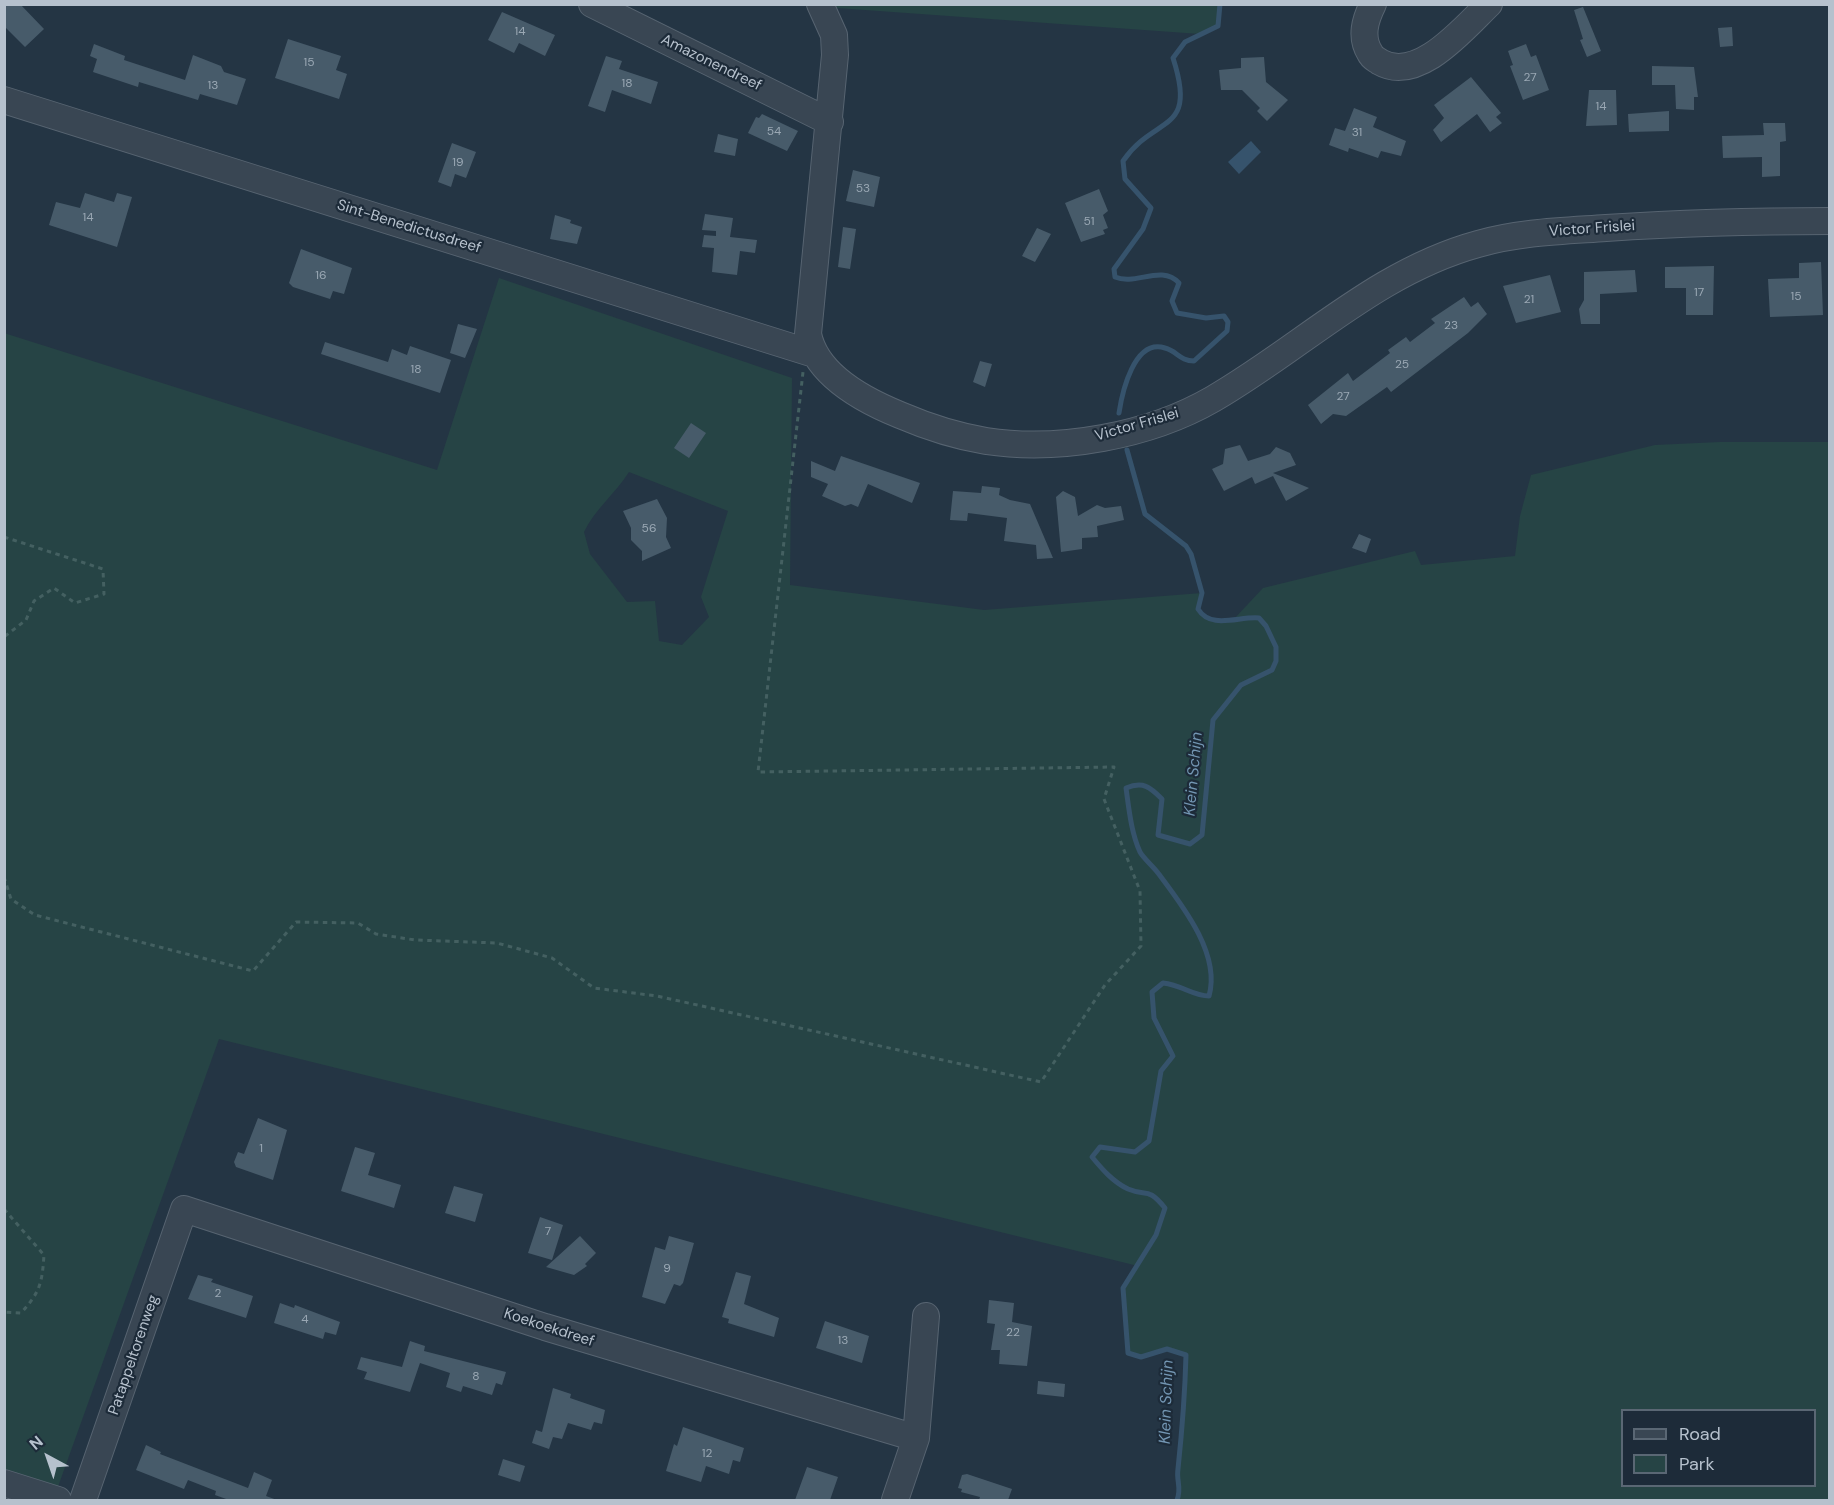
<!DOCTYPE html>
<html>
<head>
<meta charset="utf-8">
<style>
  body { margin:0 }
  #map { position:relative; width:1834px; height:1505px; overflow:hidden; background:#243544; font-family:"DM Sans",sans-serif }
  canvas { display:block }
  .frame { position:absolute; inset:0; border:6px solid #b6c1cd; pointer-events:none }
  .legend { position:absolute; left:1621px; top:1409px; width:195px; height:78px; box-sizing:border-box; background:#1d2b39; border:2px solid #5a6774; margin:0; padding:8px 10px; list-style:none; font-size:18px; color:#b6c1cd }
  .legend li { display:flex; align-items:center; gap:12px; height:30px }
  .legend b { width:30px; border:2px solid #5a6774 }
  .north { position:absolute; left:18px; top:1427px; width:60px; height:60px; -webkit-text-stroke:4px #1d2b39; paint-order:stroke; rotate:320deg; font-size:16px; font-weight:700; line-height:24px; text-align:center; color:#b6c1cd }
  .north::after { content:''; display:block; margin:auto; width:21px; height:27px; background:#b6c1cd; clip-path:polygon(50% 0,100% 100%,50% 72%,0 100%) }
</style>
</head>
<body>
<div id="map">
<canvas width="1834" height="1505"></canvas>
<div class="frame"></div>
<ul class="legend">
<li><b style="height:8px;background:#394653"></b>Road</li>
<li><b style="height:16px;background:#264445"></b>Park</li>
</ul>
<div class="north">N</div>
</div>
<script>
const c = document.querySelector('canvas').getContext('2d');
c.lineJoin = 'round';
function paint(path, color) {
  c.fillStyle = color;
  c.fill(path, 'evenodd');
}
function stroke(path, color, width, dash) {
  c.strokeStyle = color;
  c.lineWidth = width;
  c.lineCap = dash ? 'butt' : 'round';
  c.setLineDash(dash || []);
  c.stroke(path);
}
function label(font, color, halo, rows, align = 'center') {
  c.font = font + ' "DM Sans",sans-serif';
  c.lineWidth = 4.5;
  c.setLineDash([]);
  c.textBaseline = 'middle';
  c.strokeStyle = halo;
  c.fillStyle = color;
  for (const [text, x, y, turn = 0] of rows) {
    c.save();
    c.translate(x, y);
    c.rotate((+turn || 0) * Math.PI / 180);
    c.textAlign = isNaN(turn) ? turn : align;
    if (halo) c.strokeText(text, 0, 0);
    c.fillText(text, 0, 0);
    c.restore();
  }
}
paint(new Path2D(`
  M 1220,5 L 1218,26 L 1200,34 L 837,8 L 835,5 Z
  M 499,278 L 792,378 L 790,585 L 984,610 L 1202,593 L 1198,609 C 1206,623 1219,622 1234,619 L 1263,588 L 1415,551 L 1421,565 L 1515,556 L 1520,516 L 1531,475 L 1655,445 L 1720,442 L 1829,442 L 1829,1500 L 1177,1500 C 1182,1488 1176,1481 1178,1469 C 1182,1431 1185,1393 1186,1355 L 1167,1349 L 1141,1357 L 1128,1353 L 1123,1288 L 1138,1266 L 219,1039 L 55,1495 L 5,1479 L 4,333 L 437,470 ZM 629,472 L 728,511 L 701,597 L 709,617 L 682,645 L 659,641 L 655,601 L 627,602 L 590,554 L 584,532 C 595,509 615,494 629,472 ZM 1622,1410 L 1814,1410 L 1814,1486 L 1622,1486 Z`), '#264445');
paint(new Path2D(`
  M 1251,141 L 1261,152 L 1239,174 L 1228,162 Z`), '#36536c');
stroke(new Path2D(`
  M 1119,413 C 1122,393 1134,338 1165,348 C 1177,351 1180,361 1194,361 L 1227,331 L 1228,322 L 1224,316 L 1206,318 L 1177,313 L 1172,301 L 1179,283 C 1161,264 1136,286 1115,277 L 1114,269 L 1143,229 L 1151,208 L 1125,179 L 1123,161 C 1155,114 1198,135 1173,58 L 1185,42 L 1218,26 L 1220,4
  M 1127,450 L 1145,514 L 1186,546 L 1191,554 L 1202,593 L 1198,609 C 1211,630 1239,616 1259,618 L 1266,626 L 1276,647 L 1276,661 L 1272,670 L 1241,685 L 1213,720 L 1202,835 L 1190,844 L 1158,835 L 1162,799 C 1150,787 1143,781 1126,788 C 1129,809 1131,832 1140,852 C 1144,859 1153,866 1158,873 C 1182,905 1221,954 1209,996 C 1193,996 1182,985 1163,983 L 1152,992 L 1154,1018 L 1173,1056 L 1161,1071 L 1149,1141 L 1135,1152 L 1100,1147 L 1092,1157 C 1102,1169 1113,1182 1128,1189 C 1147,1197 1147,1186 1165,1208 L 1156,1235 L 1123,1288 L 1128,1353 L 1141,1357 L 1167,1349 L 1186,1355 C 1185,1393 1182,1431 1178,1469 C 1176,1481 1182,1488 1177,1500`), '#36536c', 5);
paint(new Path2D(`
  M 4,4 L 20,4 L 44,29 L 25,47 L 4,26 Z
  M 1583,7 L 1601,51 L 1587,57 L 1580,40 L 1583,39 L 1574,10 Z
  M 502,12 L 555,35 L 545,56 L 519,43 L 514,53 L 488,40 Z
  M 1732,27 L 1733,46 L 1720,47 L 1718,28 Z
  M 288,39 L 341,56 L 336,70 L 347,74 L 339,99 L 275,78 Z
  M 94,44 L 125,56 L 124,60 L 185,80 L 193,55 L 221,66 L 224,72 L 246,79 L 237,105 L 200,94 L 198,100 L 139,82 L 138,87 L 93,72 L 97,59 L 90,56 Z
  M 1526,44 L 1531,57 L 1536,55 L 1549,90 L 1523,100 L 1510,66 L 1513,65 L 1508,51 Z
  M 606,56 L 622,61 L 619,69 L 658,82 L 651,104 L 612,90 L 605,112 L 588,106 Z
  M 1264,57 L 1266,82 L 1288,100 L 1267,121 L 1257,111 L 1260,108 L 1242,90 L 1221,90 L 1219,70 L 1241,68 L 1241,58 Z
  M 1652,66 L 1694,67 L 1698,97 L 1694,97 L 1694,110 L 1676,109 L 1675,85 L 1652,85 Z
  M 1471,77 L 1501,113 L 1496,117 L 1502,123 L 1490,132 L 1477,114 L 1441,142 L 1433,130 L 1444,118 L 1434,105 Z
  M 1589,90 L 1616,90 L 1617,125 L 1586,126 Z
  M 1354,108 L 1377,117 L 1373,127 L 1406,141 L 1401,156 L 1381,151 L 1378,158 L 1349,148 L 1348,152 L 1329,145 L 1335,128 L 1345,131 Z
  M 1669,111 L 1669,131 L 1629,132 L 1628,114 Z
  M 762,114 L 798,131 L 787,151 L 748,133 L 756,117 L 759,118 Z
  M 1763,123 L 1785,123 L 1786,141 L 1780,142 L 1780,176 L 1762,177 L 1762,157 L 1723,158 L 1722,136 L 1764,135 Z
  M 718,134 L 738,139 L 735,156 L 714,152 Z
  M 452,143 L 476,152 L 466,178 L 455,174 L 451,187 L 438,182 Z
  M 853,170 L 880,177 L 874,207 L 846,201 Z
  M 1099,189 L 1108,211 L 1103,215 L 1108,228 L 1103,230 L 1105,234 L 1081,242 L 1065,203 Z
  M 85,193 L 114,202 L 117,193 L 132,197 L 117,247 L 49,225 L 56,202 L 80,208 Z
  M 705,214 L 733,218 L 730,237 L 757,240 L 755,253 L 740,251 L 737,275 L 712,272 L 714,248 L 702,247 L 704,235 L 716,236 L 716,231 L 702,230 Z
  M 555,215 L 571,220 L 570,223 L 582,227 L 577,244 L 550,239 Z
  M 843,227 L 856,229 L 850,269 L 838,267 Z
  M 1037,228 L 1051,234 L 1035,262 L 1022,256 Z
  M 301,249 L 352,268 L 344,294 L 333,291 L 330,299 L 293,287 L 289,283 Z
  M 1821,262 L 1823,315 L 1770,317 L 1768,279 L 1799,278 L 1799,263 Z
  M 1714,266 L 1713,315 L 1686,315 L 1686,288 L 1665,288 L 1665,267 Z
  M 1635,270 L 1637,292 L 1600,294 L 1600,324 L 1581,324 L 1579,309 L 1584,300 L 1584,272 Z
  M 1550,275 L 1561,312 L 1516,323 L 1503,286 Z
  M 1464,297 L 1471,307 L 1478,302 L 1487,314 L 1468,333 L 1391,392 L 1387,387 L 1346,416 L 1333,414 L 1321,424 L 1308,405 L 1348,373 L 1353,381 L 1390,353 L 1388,350 L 1406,337 L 1410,342 L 1435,323 L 1431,319 Z
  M 458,324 L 477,329 L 465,358 L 450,353 Z
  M 325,342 L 388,362 L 392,349 L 407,355 L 410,346 L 451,360 L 440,393 L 321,354 Z
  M 980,361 L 992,364 L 985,387 L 973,382 Z
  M 691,423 L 706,433 L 689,458 L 674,448 Z
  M 1240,445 L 1248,461 L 1270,454 L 1276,447 L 1290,453 L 1296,465 L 1273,473 L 1309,488 L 1286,501 L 1273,476 L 1255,484 L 1252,477 L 1224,491 L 1212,469 L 1223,464 L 1225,449 Z
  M 841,456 L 920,483 L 912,503 L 868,484 L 858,507 L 851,504 L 845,506 L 822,496 L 828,484 L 811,477 L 811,461 L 835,471 Z
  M 982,486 L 1000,488 L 999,495 L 1010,500 L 1030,504 L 1053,558 L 1037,559 L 1036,545 L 1004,541 L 1007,518 L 968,513 L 967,521 L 950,520 L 953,491 L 981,493 Z
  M 1063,491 L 1075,497 L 1078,516 L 1097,505 L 1105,508 L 1121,506 L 1124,520 L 1097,526 L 1098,537 L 1082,538 L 1082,549 L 1061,552 L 1056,497 Z
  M 657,499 L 667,518 L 666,537 L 671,548 L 642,561 L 642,551 L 631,540 L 631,528 L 623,511 Z
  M 1359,534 L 1371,539 L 1366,553 L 1352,548 Z
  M 258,1118 L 287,1130 L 273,1180 L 236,1167 L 234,1162 L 238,1152 L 244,1154 Z
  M 355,1147 L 375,1153 L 368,1175 L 401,1185 L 394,1208 L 341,1191 Z
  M 454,1186 L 483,1194 L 475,1222 L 445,1213 Z
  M 540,1217 L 563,1225 L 552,1260 L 528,1253 Z
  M 580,1236 L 596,1253 L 585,1264 L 587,1266 L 574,1275 L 546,1267 Z
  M 669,1236 L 694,1243 L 683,1283 L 680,1286 L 674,1284 L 665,1304 L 642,1297 L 655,1247 L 665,1250 Z
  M 736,1272 L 751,1276 L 744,1304 L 779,1318 L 774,1337 L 728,1323 L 729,1319 L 722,1317 Z
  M 198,1275 L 213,1279 L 211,1282 L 253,1296 L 246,1318 L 188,1299 Z
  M 989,1300 L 1014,1303 L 1012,1322 L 1032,1326 L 1027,1366 L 999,1364 L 1000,1350 L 991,1350 L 995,1324 L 987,1323 Z
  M 280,1303 L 294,1308 L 295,1305 L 340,1322 L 336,1335 L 325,1332 L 323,1339 L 274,1323 Z
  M 825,1321 L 869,1336 L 862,1363 L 816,1348 Z
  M 410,1341 L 425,1346 L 424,1351 L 506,1372 L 502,1385 L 496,1383 L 492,1395 L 463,1386 L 461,1392 L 446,1387 L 450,1373 L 420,1363 L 410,1392 L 364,1379 L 367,1372 L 357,1369 L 361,1357 L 402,1367 Z
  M 1038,1381 L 1065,1384 L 1064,1397 L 1037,1394 Z
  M 553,1388 L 571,1394 L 570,1398 L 605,1410 L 602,1424 L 594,1422 L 591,1430 L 568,1423 L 562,1439 L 553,1437 L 549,1449 L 532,1443 L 536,1430 L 542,1432 Z
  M 683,1427 L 744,1448 L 740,1462 L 733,1460 L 729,1474 L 706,1466 L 701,1482 L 666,1471 L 674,1444 L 677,1446 Z
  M 146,1445 L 161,1452 L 160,1454 L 248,1488 L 254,1472 L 272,1480 L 266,1496 L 277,1500 L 229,1500 L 215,1495 L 216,1491 L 188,1480 L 184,1489 L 136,1470 Z
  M 503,1459 L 525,1466 L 520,1482 L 498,1475 Z
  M 807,1467 L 838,1477 L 830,1500 L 795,1500 Z
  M 967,1474 L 1012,1489 L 1008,1500 L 979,1500 L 980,1497 L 961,1492 L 962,1489 L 958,1488 L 962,1475 Z`), '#475b6a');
const minor = new Path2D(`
  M 592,4 L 830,122
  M 820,4 L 834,35 L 835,55 L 808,334 C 816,375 863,400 900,415 C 928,427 956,436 986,441 C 1059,452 1149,436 1213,399 C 1303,347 1376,272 1478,244 C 1520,232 1563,231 1606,228 C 1680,223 1755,221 1830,221
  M 1373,4 C 1365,20 1360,37 1370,53 C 1372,58 1376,59 1380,62 C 1418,84 1464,28 1489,4
  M 4,100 L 814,354
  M 4,1483 L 58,1500
  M 83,1500 L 184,1209 L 545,1327 L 916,1438
  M 895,1500 L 916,1438 L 926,1316`);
stroke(minor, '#576471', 28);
stroke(new Path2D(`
  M 4,537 L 103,569 L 104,594 L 75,603 L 54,588 L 34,601 L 26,620 L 4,637
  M 4,877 L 11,899 L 35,915 L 253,971 L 296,922 L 358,923 L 376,934 L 415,940 L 497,943 L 552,958 L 594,988 L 657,996 L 1041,1082 L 1105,985 L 1141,946 L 1140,891 L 1104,799 L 1114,767 L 758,772 L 803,372
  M 4,1209 L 44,1255 C 42,1284 40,1292 21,1313 L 4,1312`), '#446061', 3, [4.5, 4.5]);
stroke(minor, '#394653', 26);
label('12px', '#9aa8b4', null, [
  ["14",520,32],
  ["15",309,63],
  ["27",1530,78],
  ["18",627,84],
  ["13",213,86],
  ["14",1601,107],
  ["54",774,132],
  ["31",1357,133],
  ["19",458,163],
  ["53",863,189],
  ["14",88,218],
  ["51",1089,222],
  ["16",321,276],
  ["17",1699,293],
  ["15",1796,297],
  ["21",1529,300],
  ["23",1451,326],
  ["25",1402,365],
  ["18",416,370],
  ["27",1343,397],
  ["56",649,529],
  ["1",261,1149],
  ["7",548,1232],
  ["9",667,1269],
  ["2",218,1294],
  ["4",305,1320],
  ["22",1013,1333],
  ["13",843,1341],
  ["8",476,1377],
  ["12",707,1454]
]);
label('15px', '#b6c1cd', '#1d2b39', [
  ["Amazonendreef",711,63,26],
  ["Sint-Benedictusdreef",409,227,17],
  ["Victor Frislei",1592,229,-4],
  ["Victor Frislei",1137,425,-16],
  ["Koekoekdreef",549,1328,18],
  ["Patappeltorenweg",134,1355,-71]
]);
label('italic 16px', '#7396b3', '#1d2b39', [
  ["Klein Schijn",1194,774,-85],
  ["Klein Schijn",1167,1402,-88]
]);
</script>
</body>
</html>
